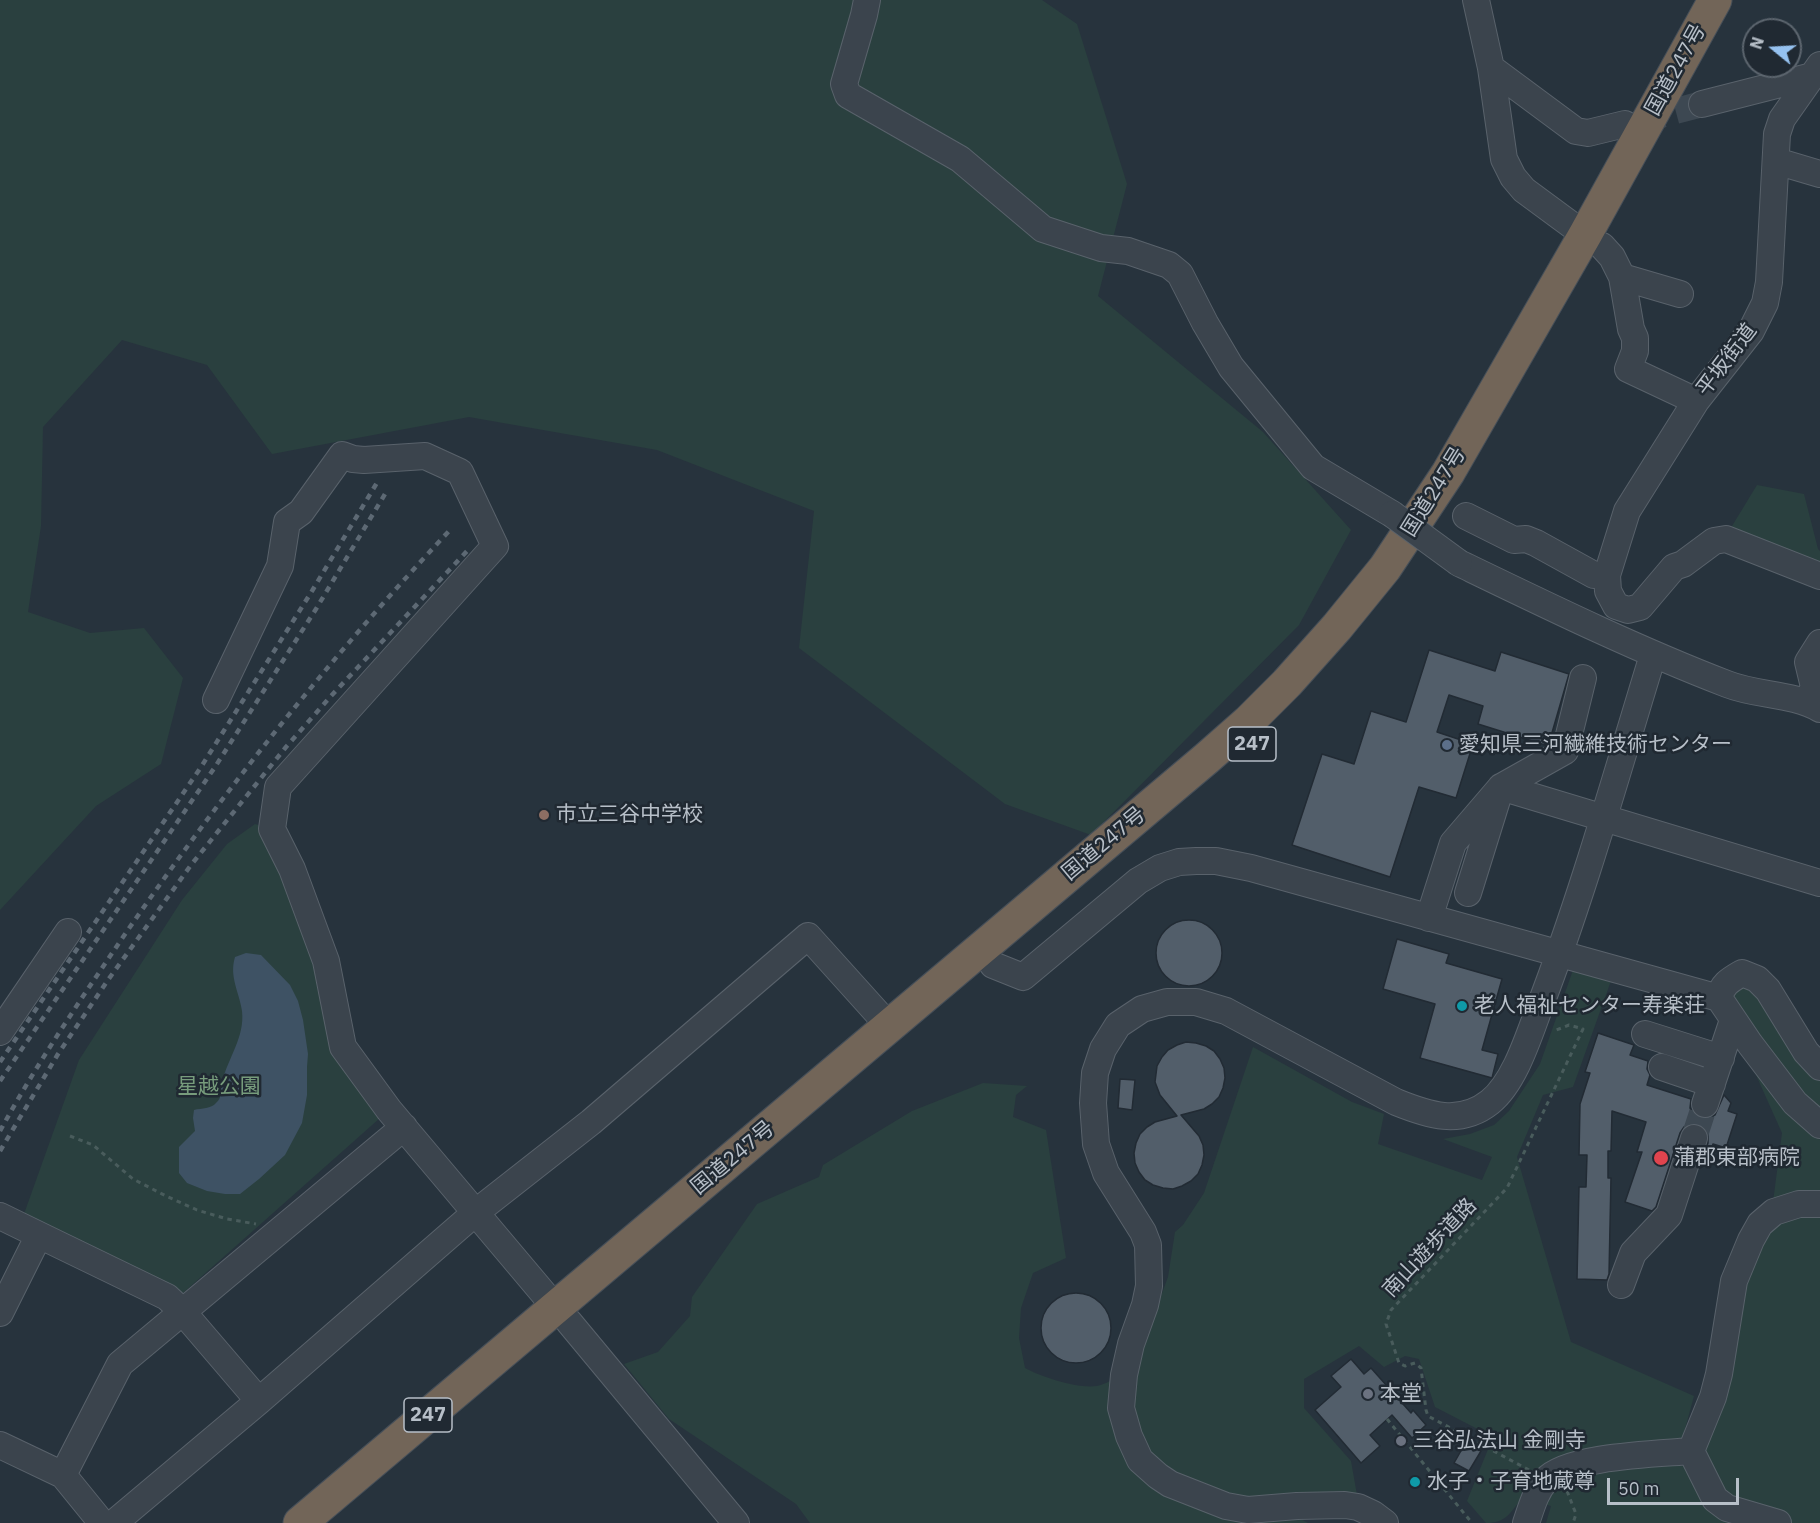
<!DOCTYPE html>
<html>
<head>
<meta charset="utf-8">
<style>
  body { margin:0 }
  #map { position:relative; width:1820px; height:1523px; overflow:hidden; background:#27333d; font-family:"IBM Plex Sans",sans-serif }
  canvas { display:block }
  .north { position:absolute; left:1742px; top:18px; width:60px; height:60px; box-sizing:border-box; background:#202932; border:2px solid #5c656e; border-radius:50%; rotate:288deg; font-size:16px; font-weight:700; line-height:24px; text-align:center; color:#b7bfc8 }
  .north::after { content:''; display:block; margin:auto; width:21px; height:27px; background:#95c1ef; clip-path:polygon(50% 0,100% 100%,50% 72%,0 100%) }
  .scale { position:absolute; left:1607px; top:1478px; width:132px; height:27px; box-sizing:border-box; border:3px solid #b7bfc8; border-top:0; padding-left:8px; font-size:18px; line-height:21px; white-space:nowrap; color:#b7bfc8; -webkit-text-stroke:4px #202932; paint-order:stroke }
</style>
</head>
<body>
<div id="map">
<canvas width="1820" height="1523"></canvas>
<div class="north">N</div>
<div class="scale">50 m</div>
</div>
<script>
const c = document.querySelector('canvas').getContext('2d');
c.lineJoin = 'round';
function paint(path, color) {
  c.fillStyle = color;
  c.fill(path, 'evenodd');
}
function stroke(path, color, width, dash) {
  c.strokeStyle = color;
  c.lineWidth = width;
  c.lineCap = dash ? 'butt' : 'round';
  c.setLineDash(dash || []);
  c.stroke(path);
}
function label(font, color, halo, rows, align = 'center') {
  c.font = font + ' "IBM Plex Sans","Noto Sans JP",sans-serif';
  c.lineWidth = 5;
  c.setLineDash([]);
  c.textBaseline = 'middle';
  c.strokeStyle = halo;
  c.fillStyle = color;
  for (const [text, x, y, turn = 0] of rows) {
    c.save();
    c.translate(x, y);
    c.rotate((+turn || 0) * Math.PI / 180);
    c.textAlign = isNaN(turn) ? turn : align;
    if (halo) c.strokeText(text, 0, 0);
    c.fillText(text, 0, 0);
    c.restore();
  }
}
paint(new Path2D(`
  M 0,0 L 1042,0 L 1077,24 L 1127,184 L 1098,296 L 1263,432 L 1351,530 L 1299,625 L 1091,835 L 1005,804 L 799,648 L 814,511 L 657,450 L 469,417 L 272,454 L 207,365 L 122,340 L 43,427 L 41,526 L 28,612 L 90,633 L 144,628 L 183,678 L 161,764 L 96,806 L 0,910 Z
  M 1757,485 L 1804,494 L 1818,549 L 1820,551 L 1820,570 L 1729,531 Z
  M 255,824 L 272,829 L 343,1047 L 389,1110 L 183,1293 L 24,1214 L 79,1060 L 182,900 L 227,844 Z
  M 1573,970 L 1612,978 L 1573,1087 L 1543,1095 L 1517,1157 L 1571,1342 L 1694,1396 L 1675,1466 L 1691,1466 L 1748,1271 L 1770,1225 L 1782,1133 L 1756,1075 L 1775,1057 L 1734,997 L 1738,989 L 1747,984 L 1755,987 L 1820,1075 L 1820,1523 L 1546,1523 L 1551,1506 L 1522,1498 C 1510,1513 1506,1523 1486,1523 L 1467,1501 L 1493,1437 L 1435,1407 L 1419,1359 L 1405,1356 L 1384,1367 L 1359,1346 L 1304,1379 L 1304,1408 L 1351,1461 L 1357,1495 L 1257,1500 L 1235,1497 L 1184,1477 L 1154,1459 L 1138,1428 L 1131,1410 L 1134,1386 L 1145,1340 L 1168,1277 L 1175,1232 L 1183,1225 L 1204,1193 L 1253,1047 L 1352,1102 L 1384,1114 L 1378,1144 L 1482,1180 L 1492,1157 L 1443,1139 L 1470,1134 L 1494,1125 L 1509,1111 L 1540,1064 Z
  M 983,1083 L 1027,1086 L 1016,1095 L 1013,1117 L 1046,1130 L 1066,1258 L 1033,1273 L 1021,1308 L 1019,1338 L 1025,1368 C 1041,1377 1078,1389 1097,1386 C 1103,1385 1109,1381 1115,1379 L 1138,1473 L 1295,1516 L 1308,1523 L 810,1523 L 796,1504 L 669,1419 L 624,1364 L 658,1352 L 690,1316 L 692,1297 L 757,1204 L 819,1177 L 823,1165 L 912,1111 Z`), '#2a403f');
paint(new Path2D(`
  M 246,953 L 261,955 L 290,985 L 298,1001 L 303,1020 L 308,1054 L 307,1067 L 307,1095 L 302,1123 L 285,1155 L 259,1179 L 240,1194 L 225,1194 L 207,1191 L 187,1183 L 179,1173 L 179,1147 L 195,1131 L 193,1118 L 194,1110 C 202,1108 211,1109 216,1103 C 223,1097 220,1090 222,1082 C 228,1058 245,1037 242,1011 C 239,991 229,977 235,957 Z`), '#3e5264');
const building = new Path2D(`
  M 1429,650 L 1495,671 L 1501,652 L 1569,674 L 1549,743 L 1545,745 L 1478,724 L 1483,706 L 1449,695 L 1437,732 L 1473,744 L 1456,798 L 1419,787 L 1390,877 L 1292,845 L 1322,754 L 1354,764 L 1371,711 L 1406,722 Z
  M1156 953a33 33 0 1 1 66 0a33 33 0 1 1-66 0Z
  M 1397,939 L 1449,954 L 1446,963 L 1502,979 L 1482,1050 L 1498,1054 L 1492,1078 L 1420,1058 L 1435,1004 L 1383,989 Z
  M 1598,1033 L 1634,1045 L 1630,1055 L 1648,1061 L 1647,1069 L 1650,1075 L 1647,1085 L 1691,1099 L 1690,1108 L 1694,1114 L 1700,1118 L 1709,1119 L 1715,1115 L 1724,1095 L 1731,1103 L 1728,1111 L 1737,1114 L 1726,1148 L 1713,1144 L 1706,1165 L 1700,1168 L 1708,1143 L 1708,1134 L 1705,1128 L 1698,1124 L 1690,1124 L 1684,1127 L 1680,1133 L 1656,1207 L 1652,1211 L 1625,1202 L 1642,1152 L 1637,1152 L 1646,1122 L 1612,1111 L 1611,1151 L 1608,1151 L 1608,1178 L 1611,1178 L 1609,1274 L 1607,1280 L 1577,1279 L 1579,1187 L 1586,1187 L 1587,1155 L 1579,1155 L 1580,1104 L 1590,1073 L 1585,1072 Z
  M 1186,1042 L 1196,1043 L 1206,1046 L 1214,1051 L 1220,1059 L 1224,1068 L 1225,1078 L 1223,1088 L 1219,1097 L 1212,1104 L 1204,1109 L 1181,1115 L 1199,1136 L 1203,1145 L 1204,1155 L 1202,1165 L 1198,1174 L 1191,1181 L 1182,1186 L 1173,1189 L 1163,1188 L 1153,1185 L 1145,1180 L 1139,1172 L 1135,1163 L 1134,1153 L 1136,1143 L 1140,1134 L 1147,1127 L 1155,1122 L 1177,1116 L 1160,1095 L 1155,1082 L 1157,1066 L 1162,1057 L 1168,1050 L 1177,1045 Z
  M 1120,1079 L 1135,1080 L 1132,1110 L 1118,1108 Z
  M1041 1328a35 35 0 1 1 70 0a35 35 0 1 1-70 0Z
  M 1351,1359 L 1364,1374 L 1371,1368 L 1411,1413 L 1413,1410 L 1426,1425 L 1412,1438 L 1392,1415 L 1370,1435 L 1380,1446 L 1361,1463 L 1315,1410 L 1341,1387 L 1331,1376 Z
  M 1466,1442 L 1481,1451 L 1469,1471 L 1454,1463 Z`);
paint(building, '#525e6a');
stroke(building, '#222b34', 1.5);
stroke(new Path2D(`
  M 1638,121 L 1702,104
  M 1694,1138 L 1705,1104`), '#3d4852', 26, [26, 13]);
const minor = new Path2D(`
  M 867,0 L 864,15 L 844,84 L 848,95 L 960,159 L 1043,229 L 1101,248 L 1128,251 L 1169,265 L 1180,274 L 1205,323 L 1231,367 L 1313,467 L 1392,514
  M 1476,0 L 1491,68 L 1504,159 L 1513,177 L 1524,190 L 1585,235
  M 1820,65 L 1782,119 L 1777,134 L 1769,282 L 1765,303 L 1751,331 L 1696,401 L 1627,511 L 1607,575 L 1608,591 L 1616,606 L 1628,610 L 1640,607 L 1674,567 L 1683,564 L 1714,541 L 1726,539 L 1820,576
  M 1491,68 L 1576,131 L 1588,133 L 1625,124
  M 1702,104 L 1812,76
  M 1776,161 L 1820,174
  M 1602,246 L 1612,257 L 1622,277 L 1631,329 L 1635,338 L 1635,351 L 1628,369 L 1696,401
  M 1622,277 L 1680,294
  M 1466,516 L 1514,540 L 1526,539 L 1536,543 L 1594,575 L 1607,575
  M 1459,563 C 1548,606 1636,649 1727,684 C 1757,696 1792,693 1820,709
  M 216,700 L 280,566 L 287,522 L 301,512 L 342,455 L 353,459 L 364,460 L 425,456 L 460,472 L 495,546 L 278,787 L 272,829 L 292,869 L 326,961 L 343,1047 L 389,1110 L 555,1307
  M 1807,702 L 1814,687 L 1808,662 L 1820,643
  M 1468,893 L 1501,787 L 1565,751 L 1583,678
  M 1429,918 L 1453,843 L 1501,787 L 1820,883
  M 993,965 L 1023,977 L 1138,881 L 1160,868 L 1179,862 L 1196,861 L 1216,861 L 1251,868 L 1719,998 L 1750,1044 L 1795,1103 L 1820,1125
  M 1719,998 C 1722,984 1730,980 1742,973 L 1757,979 L 1768,990 L 1806,1052 L 1820,1067
  M 0,1032 L 68,932
  M 1645,1034 L 1721,1058
  M 1662,1067 L 1712,1084
  M 1705,1104 L 1733,1020
  M 0,1216 L 39,1235
  M 1621,1285 L 1633,1253 L 1669,1215 L 1694,1138
  M 0,1313 L 39,1235 L 167,1297 L 182,1311 L 259,1401
  M 569,1322 L 736,1523
  M 0,1445 L 63,1475 L 102,1523
  M 63,1475 L 120,1364 L 404,1127
  M 114,1523 L 259,1401 L 475,1213 L 591,1122 L 808,936 L 889,1026
  M 1385,1523 L 1373,1514 L 1358,1507 L 1345,1505 L 1297,1506 L 1248,1510 L 1226,1506 L 1170,1484 L 1158,1476 L 1140,1460 L 1129,1436 L 1121,1408 L 1124,1375 L 1131,1344 L 1145,1305 L 1149,1286 L 1148,1245 L 1143,1232 L 1106,1173 L 1096,1144 L 1093,1103 L 1095,1073 L 1103,1049 L 1118,1025 L 1142,1009 L 1167,1002 L 1196,1002 L 1226,1011 L 1396,1102 C 1428,1115 1460,1126 1490,1102 C 1515,1082 1529,1035 1540,1006 C 1584,891 1617,772 1653,655
  M 1526,1523 C 1531,1509 1535,1492 1546,1480 C 1567,1456 1657,1454 1691,1451
  M 1778,1523 L 1727,1508 L 1715,1499 L 1691,1451 L 1713,1397 L 1719,1374 L 1734,1281 L 1751,1240 L 1760,1224 L 1774,1212 L 1799,1204 L 1820,1204`);
const highway = new Path2D(`
  M 300,1523 L 1207,758 L 1248,722 L 1287,683 L 1337,627 L 1385,568 L 1448,473 L 1585,235 L 1715,0`);
stroke(minor, '#59626b', 28);
stroke(highway, '#464f58', 35);
stroke(new Path2D(`
  M 70,1136 L 93,1145 L 133,1179 L 166,1196 L 197,1210 L 227,1219 L 256,1224
  M 1387,1419 L 1472,1523
  M 1529,1470 L 1428,1416 L 1426,1410 L 1421,1368 L 1415,1363 L 1405,1366 L 1399,1363 L 1386,1324 L 1391,1310 L 1507,1188 L 1583,1029 L 1569,1025 L 1554,1031
  M 1567,1491 L 1576,1514 L 1573,1523`), '#495c5c', 3, [4.5, 4.5]);
stroke(minor, '#3b444d', 26);
stroke(highway, '#726558', 33);
stroke(new Path2D(`
  M 0,1062 L 201,767 L 312,591 L 378,481
  M 0,1081 L 215,767 L 316,609 L 388,489
  M 0,1131 C 36,1065 79,1002 121,940 C 222,793 328,660 450,530
  M 0,1151 L 58,1054 L 108,980 L 191,865 L 286,747 L 331,696 L 468,550`), '#5d6974', 4.5, [6, 6]);
const minorBridge = new Path2D(`
  M 1392,514 L 1459,563`);
stroke(minorBridge, '#59626b', 28, []);
stroke(minorBridge, '#3b444d', 26);
for (const [x, y, r, color] of [
  [1447,745,6,"#5c6f8a"],
  [544,815,6,"#8d6e63"],
  [1462,1006,6,"#0f9aa8"],
  [1661,1158,8,"#e0444e"],
  [1368,1394,6,"#6b7280"],
  [1401,1441,6,"#6b7280"],
  [1415,1482,6,"#0f9aa8"]
]) {
  const dot = new Path2D();
  dot.arc(x, y, r, 0, 2 * Math.PI);
  c.fillStyle = color;
  c.fill(dot);
  stroke(dot, '#202932', 2);
}
for (const [x, y, w] of [
  [1252,744,48],
  [428,1415,48]
]) {
  const box = new Path2D();
  box.roundRect(x - w / 2, y - 17, w, 34, 4.5);
  c.fillStyle = '#202932';
  c.fill(box);
  stroke(box, '#b7bfc8', 1.5);
}
label('bold 20px', '#b7bfc8', null, [
  ["247",1252,744],
  ["247",428,1415]
]);
label('21px', '#b7bfc8', '#202932', [
  ["国道247号",1676,70,-61],
  ["平坂街道",1727,360,-53],
  ["国道247号",1434,492,-58],
  ["国道247号",1104,844,-40],
  ["国道247号",733,1158,-40],
  ["南山遊歩道路",1430,1248,-47]
]);
label('21px', '#b7bfc8', '#202932', [
  ["愛知県三河繊維技術センター",1459,745],
  ["市立三谷中学校",556,815],
  ["老人福祉センター寿楽荘",1474,1006],
  ["蒲郡東部病院",1674,1158],
  ["本堂",1380,1394],
  ["三谷弘法山 金剛寺",1413,1441],
  ["水子・子育地蔵尊",1427,1482]
], 'left');
label('21px', '#779c7c', '#202932', [
  ["星越公園",219,1087]
]);
</script>
</body>
</html>
